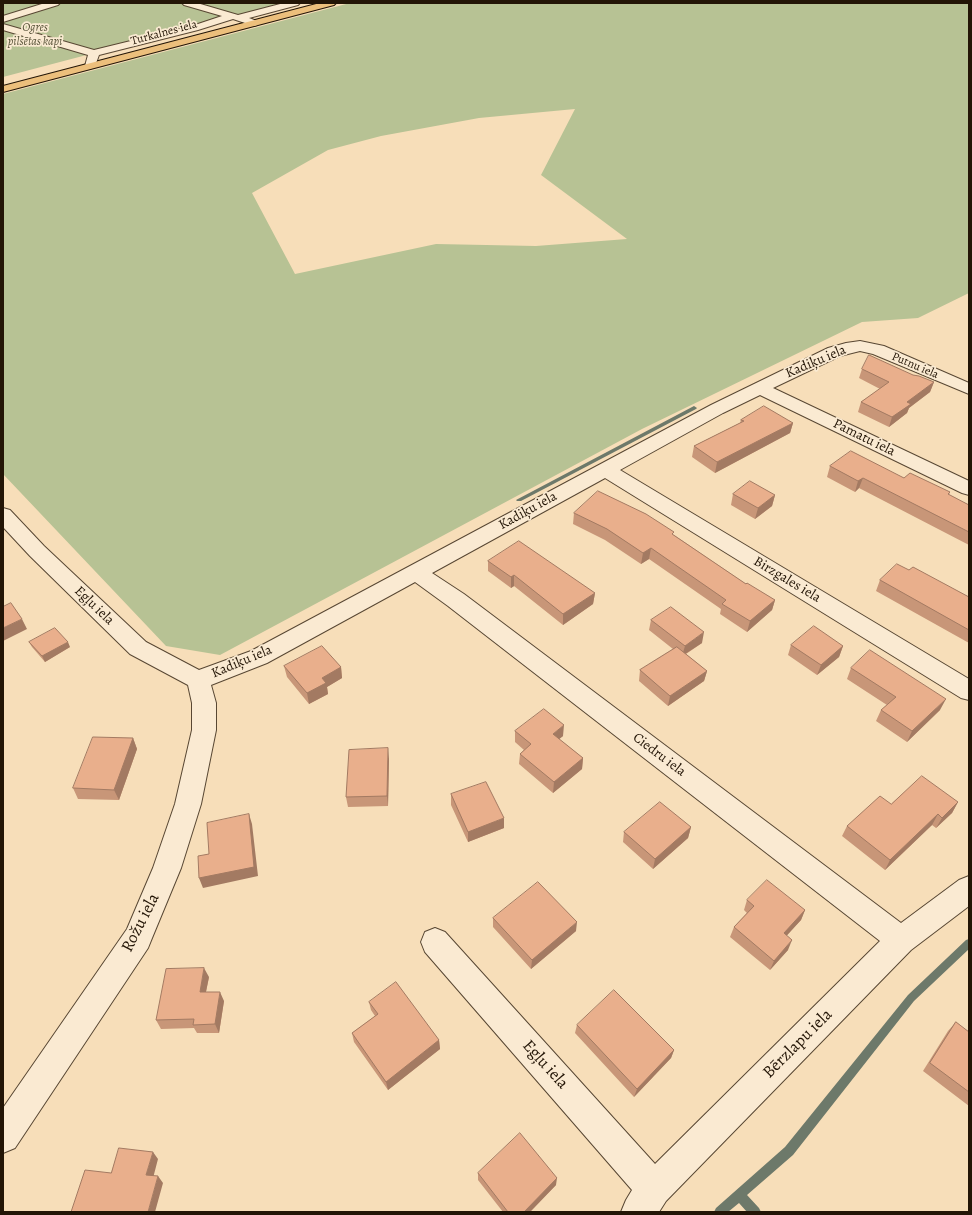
<!DOCTYPE html>
<html>
<head>
<meta charset="utf-8">
<style>
  body { margin:0 }
  #map { position:relative; width:972px; height:1215px; overflow:hidden; background:#f7deb9; font-family:Alegreya,serif }
  canvas { display:block }
  .frame { position:absolute; inset:0; border:4px solid #231506; pointer-events:none }
</style>
</head>
<body>
<div id="map">
<canvas width="972" height="1215"></canvas>
<div class="frame"></div>
</div>
<script>
const c = document.querySelector('canvas').getContext('2d');
c.lineJoin = 'round';
function paint(path, color) {
  c.fillStyle = color;
  c.fill(path, 'evenodd');
}
function stroke(path, color, width, dash) {
  c.strokeStyle = color;
  c.lineWidth = width;
  c.lineCap = dash ? 'butt' : 'round';
  c.setLineDash(dash || []);
  c.stroke(path);
}
function label(font, color, halo, rows, align = 'center') {
  c.font = font + ' Alegreya,serif';
  c.lineWidth = 3.5;
  c.setLineDash([]);
  c.textBaseline = 'middle';
  c.strokeStyle = halo;
  c.fillStyle = color;
  for (const [text, x, y, turn = 0] of rows) {
    c.save();
    c.translate(x, y);
    c.rotate((+turn || 0) * Math.PI / 180);
    c.textAlign = isNaN(turn) ? turn : align;
    if (halo) c.strokeText(text, 0, 0);
    c.fillText(text, 0, 0);
    c.restore();
  }
}
paint(new Path2D(`
  M 3,3 L 284,3 L 3,77 Z
  M 350,3 L 969,3 L 969,293 L 918,318 L 862,322 L 642,429 L 220,655 L 166,646 L 3,474 L 3,94 ZM 575,109 L 541,175 L 627,239 L 536,246 L 436,244 L 295,274 L 252,193 L 328,150 L 381,136 L 479,118 Z`), '#b7c294');
paint(new Path2D(`
  M 694,406 L 697,408 L 696,409 L 521,501 L 517,501 L 516,500 Z
  M 969,939 L 969,949 L 914,1001 L 793,1155 L 747,1195 L 759,1208 L 761,1212 L 747,1212 L 739,1203 L 728,1212 L 714,1212 L 716,1208 L 785,1147 L 908,995 L 966,940 Z`), '#6d796a');
const minor = new Path2D(`
  M 45,3 L 60,3 L 58,5 L 3,22 L 3,16 Z
  M 182,3 L 197,3 L 238,15 L 284,3 L 300,3 L 298,5 L 249,18 L 257,21 L 259,23 L 257,25 L 254,26 L 233,19 L 198,30 L 99,55 L 95,66 L 90,69 L 85,66 L 88,55 L 3,30 L 3,24 L 94,50 L 192,26 L 222,16 L 184,5 Z
  M 860,341 L 884,346 L 969,383 L 969,394 L 873,354 L 860,351 L 840,356 L 773,388 L 969,481 L 969,495 L 962,493 L 760,395 L 723,413 L 620,470 L 969,679 L 969,700 L 961,698 L 605,478 L 432,573 L 464,594 L 901,923 L 959,880 L 969,876 L 969,906 L 911,950 L 666,1201 L 659,1212 L 621,1212 L 626,1200 L 632,1190 L 425,952 L 421,942 L 425,932 L 435,928 L 445,932 L 655,1164 L 880,941 L 448,606 L 415,582 L 267,663 L 211,685 L 216,703 L 216,730 L 201,804 L 181,868 L 152,938 L 148,948 L 15,1148 L 3,1153 L 3,1108 L 127,929 L 153,868 L 175,804 L 192,730 L 192,703 L 188,685 L 130,654 L 30,556 L 3,527 L 3,508 L 10,510 L 44,546 L 146,642 L 199,670 L 251,651 L 711,405 L 828,348 L 846,343 Z`);
const major = new Path2D(`
  M 320,3 L 336,3 L 334,5 L 3,92 L 3,86 Z`);
stroke(minor, '#584733', 2);
stroke(major, '#231506', 2);
paint(minor, '#faead2');
paint(major, '#ecbf7c');
paint(new Path2D(`
  M 862,369 L 913,375 L 934,382 L 930,392 L 909,408 L 907,413 L 889,427 L 858,412 L 861,402 L 880,389 L 859,378 Z
  M 741,420 L 793,423 L 790,433 L 715,473 L 692,457 L 694,446 L 740,423 Z
  M 830,466 L 904,478 L 950,492 L 949,495 L 969,505 L 969,545 L 859,488 L 855,492 L 827,477 Z
  M 733,494 L 775,495 L 772,506 L 755,519 L 731,505 Z
  M 574,513 L 674,535 L 746,584 L 775,600 L 772,610 L 747,632 L 720,614 L 721,609 L 649,559 L 641,564 L 605,540 L 573,524 Z
  M 488,561 L 595,593 L 593,604 L 563,625 L 514,586 L 511,588 L 488,571 Z
  M 909,570 L 969,597 L 969,643 L 876,591 L 880,580 Z
  M 651,620 L 702,643 L 686,654 L 707,671 L 704,681 L 668,706 L 639,681 L 640,670 L 673,649 L 649,630 Z
  M 29,642 L 70,647 L 45,662 L 32,647 Z
  M 791,645 L 843,646 L 839,657 L 817,675 L 788,655 Z
  M 284,666 L 341,667 L 342,678 L 327,687 L 328,694 L 309,704 L 287,677 Z
  M 851,668 L 940,710 L 907,742 L 876,721 L 881,710 L 887,705 L 847,679 Z
  M 515,731 L 563,736 L 559,739 L 583,758 L 582,769 L 553,793 L 519,764 L 520,754 L 524,750 L 515,742 Z
  M 133,738 L 137,749 L 119,800 L 78,799 L 73,788 Z
  M 389,759 L 388,806 L 348,807 L 346,797 Z
  M 451,794 L 504,828 L 468,842 L 451,805 Z
  M 958,802 L 952,813 L 936,828 L 932,825 L 885,870 L 842,836 L 847,826 L 891,804 Z
  M 691,827 L 688,838 L 653,869 L 623,842 L 624,832 Z
  M 747,900 L 805,910 L 801,920 L 787,935 L 788,950 L 770,970 L 730,937 L 734,927 L 747,913 L 744,910 Z
  M 493,918 L 576,931 L 531,969 L 493,927 Z
  M 209,977 L 206,992 L 224,1001 L 219,1033 L 197,1033 L 194,1028 L 161,1029 L 156,1020 Z
  M 369,1002 L 439,1040 L 440,1049 L 388,1090 L 354,1042 L 352,1033 L 375,1016 L 371,1010 Z
  M 956,1022 L 969,1032 L 969,1106 L 923,1071 L 948,1031 Z
  M 577,1025 L 674,1050 L 671,1058 L 634,1097 L 575,1033 Z
  M 478,1173 L 556,1185 L 530,1212 L 503,1212 L 478,1180 Z`), '#c89678');
paint(new Path2D(`
  M 934,382 L 930,392 L 909,408 L 907,413 L 889,427 L 892,417 L 907,402 Z
  M 793,423 L 790,433 L 715,473 L 717,462 Z
  M 863,478 L 859,488 L 855,492 L 858,481 Z
  M 775,495 L 772,506 L 755,519 L 758,508 Z
  M 651,548 L 649,559 L 641,564 L 643,553 Z
  M 514,575 L 514,586 L 511,588 L 511,577 Z
  M 595,593 L 593,604 L 563,625 L 563,614 Z
  M 775,600 L 772,610 L 747,632 L 750,621 Z
  M 22,619 L 27,629 L 3,641 L 3,628 Z
  M 704,632 L 702,643 L 682,656 L 685,646 Z
  M 68,642 L 70,647 L 45,662 L 42,656 Z
  M 843,646 L 839,657 L 817,675 L 821,665 Z
  M 341,667 L 342,678 L 327,687 L 328,694 L 309,704 L 307,693 L 322,678 Z
  M 707,671 L 704,681 L 668,706 L 670,696 Z
  M 946,699 L 940,710 L 907,742 L 912,731 Z
  M 564,725 L 563,736 L 552,745 L 553,734 Z
  M 133,738 L 137,749 L 119,800 L 114,790 Z
  M 388,748 L 389,759 L 388,806 L 387,796 Z
  M 583,758 L 582,769 L 553,793 L 554,782 Z
  M 958,802 L 952,813 L 936,828 L 942,818 Z
  M 249,814 L 252,824 L 258,876 L 203,888 L 199,878 Z
  M 938,814 L 932,825 L 885,870 L 890,860 Z
  M 504,818 L 504,828 L 468,842 L 468,832 Z
  M 691,827 L 688,838 L 653,869 L 655,859 Z
  M 805,910 L 801,920 L 780,943 L 784,933 Z
  M 577,922 L 576,931 L 531,969 L 532,960 Z
  M 792,940 L 788,950 L 770,970 L 774,961 Z
  M 204,968 L 209,977 L 204,1001 L 200,992 Z
  M 220,992 L 224,1001 L 219,1033 L 215,1024 Z
  M 439,1040 L 440,1049 L 388,1090 L 386,1082 Z
  M 674,1050 L 671,1058 L 634,1097 L 637,1089 Z
  M 153,1152 L 158,1159 L 152,1182 L 146,1175 Z
  M 158,1176 L 163,1183 L 155,1212 L 148,1212 Z
  M 557,1178 L 556,1185 L 530,1212 L 524,1212 Z`), '#a37a62');
const building = new Path2D(`
  M 869,355 L 913,375 L 919,376 L 934,382 L 907,402 L 911,404 L 892,417 L 861,402 L 889,382 L 862,369 Z
  M 764,406 L 793,423 L 717,462 L 694,446 L 744,421 L 741,420 Z
  M 851,451 L 904,478 L 910,473 L 950,492 L 948,494 L 969,505 L 969,532 L 863,478 L 858,481 L 830,466 Z
  M 750,481 L 775,495 L 758,508 L 733,494 Z
  M 598,491 L 646,514 L 674,532 L 672,534 L 746,584 L 747,583 L 775,600 L 750,621 L 722,604 L 726,600 L 651,548 L 643,553 L 607,529 L 574,513 Z
  M 519,541 L 595,593 L 563,614 L 514,575 L 511,577 L 488,561 Z
  M 897,564 L 909,570 L 913,567 L 969,597 L 969,630 L 880,580 Z
  M 11,603 L 22,619 L 3,628 L 3,607 Z
  M 671,607 L 704,632 L 685,646 L 651,620 Z
  M 814,626 L 843,646 L 821,665 L 791,645 Z
  M 55,628 L 68,642 L 42,656 L 29,642 Z
  M 322,646 L 341,667 L 322,678 L 326,683 L 307,693 L 284,666 Z
  M 677,647 L 707,671 L 670,696 L 640,670 Z
  M 870,650 L 946,699 L 912,731 L 881,710 L 896,697 L 851,668 Z
  M 544,709 L 564,725 L 553,734 L 583,758 L 554,782 L 520,754 L 531,744 L 515,731 Z
  M 93,737 L 133,738 L 114,790 L 73,788 Z
  M 388,748 L 387,796 L 346,797 L 349,750 Z
  M 922,776 L 958,802 L 942,818 L 938,814 L 890,860 L 847,826 L 880,796 L 891,804 Z
  M 486,782 L 504,818 L 468,832 L 451,794 Z
  M 660,802 L 691,827 L 655,859 L 624,832 Z
  M 249,814 L 254,867 L 199,878 L 198,856 L 209,854 L 207,823 Z
  M 767,880 L 805,910 L 784,933 L 792,940 L 774,961 L 734,927 L 754,906 L 747,900 Z
  M 538,882 L 577,922 L 532,960 L 493,918 Z
  M 204,968 L 200,992 L 220,992 L 215,1024 L 193,1025 L 194,1019 L 156,1020 L 166,969 Z
  M 396,982 L 439,1040 L 386,1082 L 352,1033 L 378,1014 L 369,1002 Z
  M 614,990 L 674,1050 L 637,1089 L 577,1025 Z
  M 956,1022 L 969,1032 L 969,1092 L 930,1063 Z
  M 520,1133 L 557,1178 L 524,1212 L 508,1212 L 478,1173 Z
  M 119,1148 L 153,1152 L 146,1175 L 158,1176 L 148,1212 L 71,1212 L 85,1170 L 111,1173 Z`);
paint(building, '#e9af8c');
stroke(building, '#a37a62', 1);
label('italic 12px', '#575238', '#faead2', [
  ["Ogres",35,28],
  ["pilsētas kapi",35,42]
]);
label('12px', '#231506', '#faead2', [
  ["Turkalnes iela",164,33,-15],
  ["Putnu iela",915,366,23]
]);
label('14px', '#231506', '#faead2', [
  ["Kadiķu iela",816,362,-23],
  ["Pamatu iela",864,438,26],
  ["Kadiķu iela",528,511,-29],
  ["Birzgales iela",787,580,31],
  ["Egļu iela",94,606,44],
  ["Kadiķu iela",242,662,-23],
  ["Ciedru iela",659,755,37]
]);
label('17px', '#231506', '#faead2', [
  ["Rožu iela",141,923,-63],
  ["Bērzlapu iela",798,1044,-45],
  ["Egļu iela",545,1065,48]
]);
</script>
</body>
</html>
